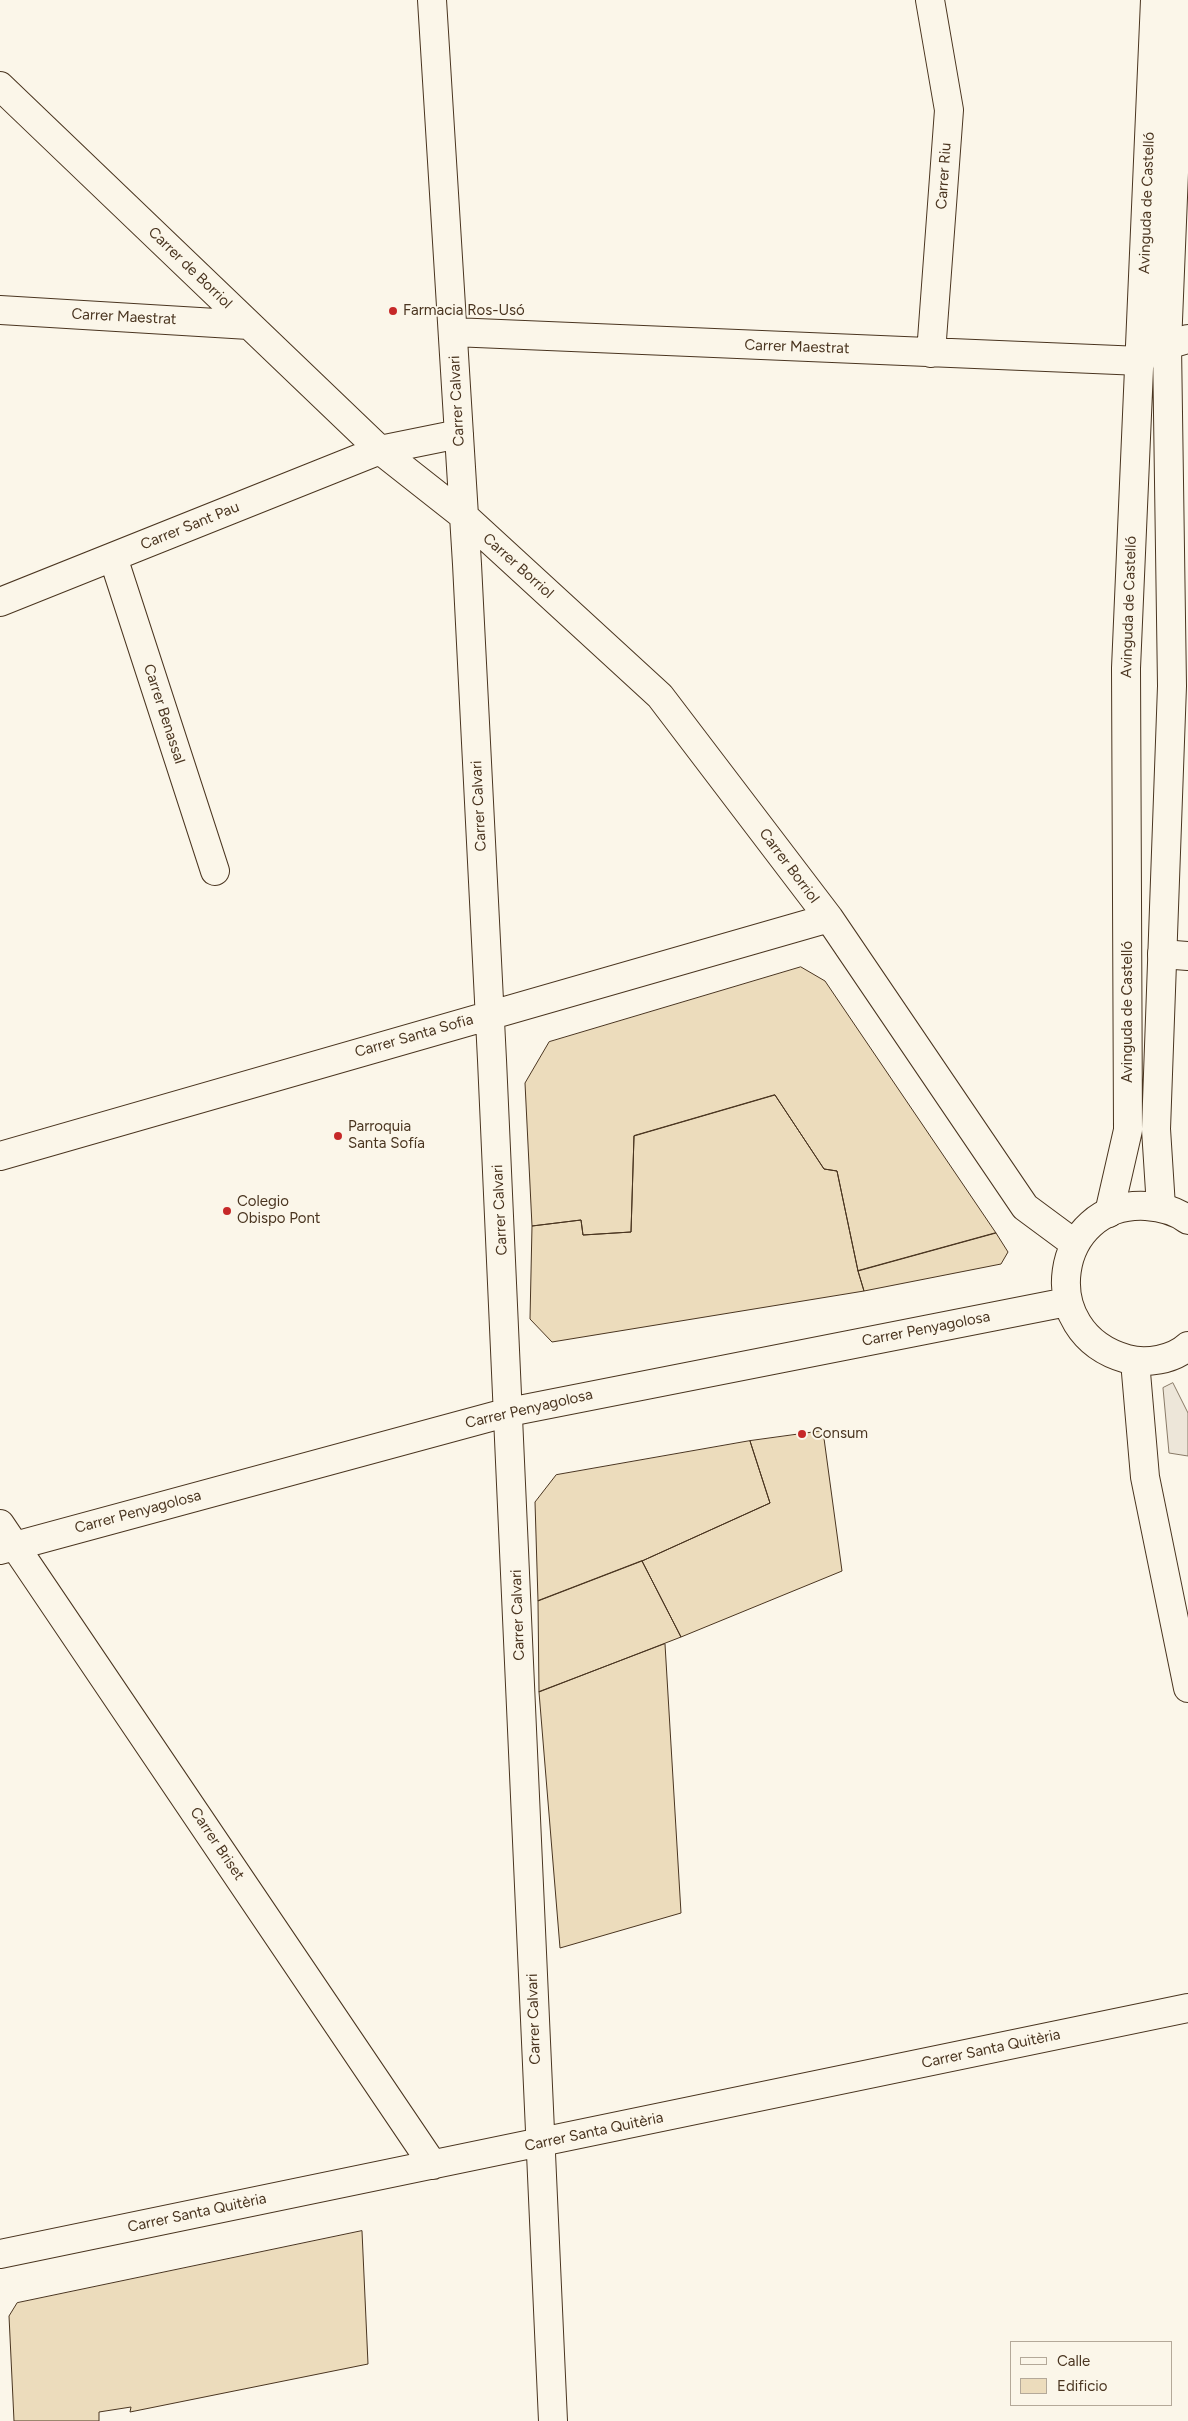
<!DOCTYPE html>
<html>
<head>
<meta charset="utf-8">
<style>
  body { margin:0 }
  #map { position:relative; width:1188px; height:2421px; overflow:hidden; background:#fbf6e9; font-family:Figtree,sans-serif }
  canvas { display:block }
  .legend { position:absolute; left:1010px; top:2341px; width:162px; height:65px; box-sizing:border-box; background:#fbf6e9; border:1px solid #b4a999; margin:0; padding:6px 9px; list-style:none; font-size:15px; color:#4a3520 }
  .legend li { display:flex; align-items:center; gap:10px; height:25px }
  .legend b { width:25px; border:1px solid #b4a999 }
</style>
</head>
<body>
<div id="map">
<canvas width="1188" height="2421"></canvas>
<ul class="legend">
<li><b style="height:6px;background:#fbf6e9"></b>Calle</li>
<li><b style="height:14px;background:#ecdcbc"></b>Edificio</li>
</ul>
</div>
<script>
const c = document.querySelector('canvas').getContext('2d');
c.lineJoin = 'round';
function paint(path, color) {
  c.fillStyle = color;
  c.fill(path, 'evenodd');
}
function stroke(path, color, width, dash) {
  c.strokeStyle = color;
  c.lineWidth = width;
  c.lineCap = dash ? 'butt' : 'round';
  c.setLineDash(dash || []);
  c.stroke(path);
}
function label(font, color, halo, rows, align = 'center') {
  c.font = font + ' Figtree,sans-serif';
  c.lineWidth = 4;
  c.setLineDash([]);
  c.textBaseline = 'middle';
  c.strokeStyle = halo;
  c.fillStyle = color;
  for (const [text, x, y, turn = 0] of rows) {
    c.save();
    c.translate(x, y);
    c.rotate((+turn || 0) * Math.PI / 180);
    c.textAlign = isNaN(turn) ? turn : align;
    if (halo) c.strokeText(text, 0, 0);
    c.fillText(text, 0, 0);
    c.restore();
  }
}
const green = new Path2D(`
  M 1173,1383 L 1188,1413 L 1188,1456 L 1169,1453 L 1163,1388 Z`);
paint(green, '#ede6d9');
stroke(green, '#887966', 1);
const building = new Path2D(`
  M 801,967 L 825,981 L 996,1233 L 858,1271 L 837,1171 L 824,1169 L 775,1095 L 634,1136 L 631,1232 L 583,1235 L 581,1220 L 532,1226 L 525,1083 L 549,1042 Z
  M 775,1095 L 824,1169 L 837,1171 L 858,1271 L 864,1291 L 552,1342 L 530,1319 L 532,1226 L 581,1220 L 583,1235 L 631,1232 L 634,1136 Z
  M 996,1233 L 1008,1252 L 1001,1264 L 864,1291 L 858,1271 Z
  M 823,1431 L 842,1571 L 681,1637 L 642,1561 L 770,1503 L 750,1441 Z
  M 750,1441 L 770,1503 L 642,1561 L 538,1601 L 535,1502 L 556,1475 Z
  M 642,1561 L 681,1637 L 539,1692 L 538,1601 Z
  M 665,1644 L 681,1913 L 560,1948 L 539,1692 Z
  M 362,2231 L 368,2364 L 130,2412 L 131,2407 L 99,2412 L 99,2421 L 14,2421 L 9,2316 L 17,2303 Z`);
paint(building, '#ecdcbc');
stroke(building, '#4a3520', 1);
const minor = new Path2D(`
  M 432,0 L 467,564 L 492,1060 L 553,2421
  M 930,0 L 949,110 L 931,353
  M 0,86 L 380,450 L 465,517 L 660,696 L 829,918 L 1025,1207 L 1075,1244
  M 0,310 L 249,325
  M 453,332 L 1141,361
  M 1167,345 L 1188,339
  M 113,557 L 215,871
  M 0,602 L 380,450 L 459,434
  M 1162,954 L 1188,956
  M 0,1156 L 829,918
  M 1188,1220 C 1175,1210 1161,1207 1146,1206 C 1054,1201 1033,1333 1127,1359 C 1146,1364 1173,1360 1188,1346
  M 1135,1361 L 1145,1477 L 1188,1688
  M 0,1524 L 433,2165
  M 0,1550 L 509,1412 L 1067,1302
  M 0,2254 L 1188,2008`);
const major = new Path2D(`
  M 1161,1207 L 1156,1129 L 1172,686 L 1167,345 L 1181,0
  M 1109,1213 L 1128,1130 L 1126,668 L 1155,0`);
stroke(minor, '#4a3520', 30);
stroke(major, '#4a3520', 30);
stroke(minor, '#fbf6e9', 28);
stroke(major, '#fbf6e9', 28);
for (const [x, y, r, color] of [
  [393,311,5,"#c62828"],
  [338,1136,5,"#c62828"],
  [227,1211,5,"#c62828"],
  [802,1434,5,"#c62828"]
]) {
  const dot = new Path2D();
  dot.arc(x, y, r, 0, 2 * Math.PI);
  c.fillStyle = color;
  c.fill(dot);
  stroke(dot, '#fbf6e9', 2);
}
label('15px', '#4a3520', '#fbf6e9', [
  ["Carrer Riu",944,176,-86],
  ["Avinguda de Castelló",1147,203,-88],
  ["Carrer de Borriol",190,268,44],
  ["Carrer Maestrat",124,317,3],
  ["Carrer Maestrat",797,347,2],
  ["Carrer Calvari",457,401,-93],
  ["Carrer Sant Pau",190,526,-22],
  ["Carrer Borriol",518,566,42],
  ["Avinguda de Castelló",1129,607,-88],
  ["Carrer Benassal",164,714,72],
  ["Carrer Calvari",479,806,-93],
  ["Carrer Borriol",789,866,53],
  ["Avinguda de Castelló",1128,1012,-90],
  ["Carrer Santa Sofia",414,1036,-16],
  ["Carrer Calvari",500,1210,-93],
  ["Carrer Penyagolosa",926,1329,-11],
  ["Carrer Penyagolosa",529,1409,-13],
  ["Carrer Penyagolosa",138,1512,-15],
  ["Carrer Calvari",518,1615,-92],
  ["Carrer Briset",217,1844,56],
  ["Carrer Calvari",534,2019,-92],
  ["Carrer Santa Quitèria",991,2049,-12],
  ["Carrer Santa Quitèria",594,2132,-12],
  ["Carrer Santa Quitèria",197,2213,-12]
]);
label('15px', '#4a3520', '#fbf6e9', [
  ["Farmacia Ros-Usó",403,311],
  ["Parroquia",348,1127],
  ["Santa Sofía",348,1144],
  ["Colegio",237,1202],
  ["Obispo Pont",237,1219],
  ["Consum",812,1434]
], 'left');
</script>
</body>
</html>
